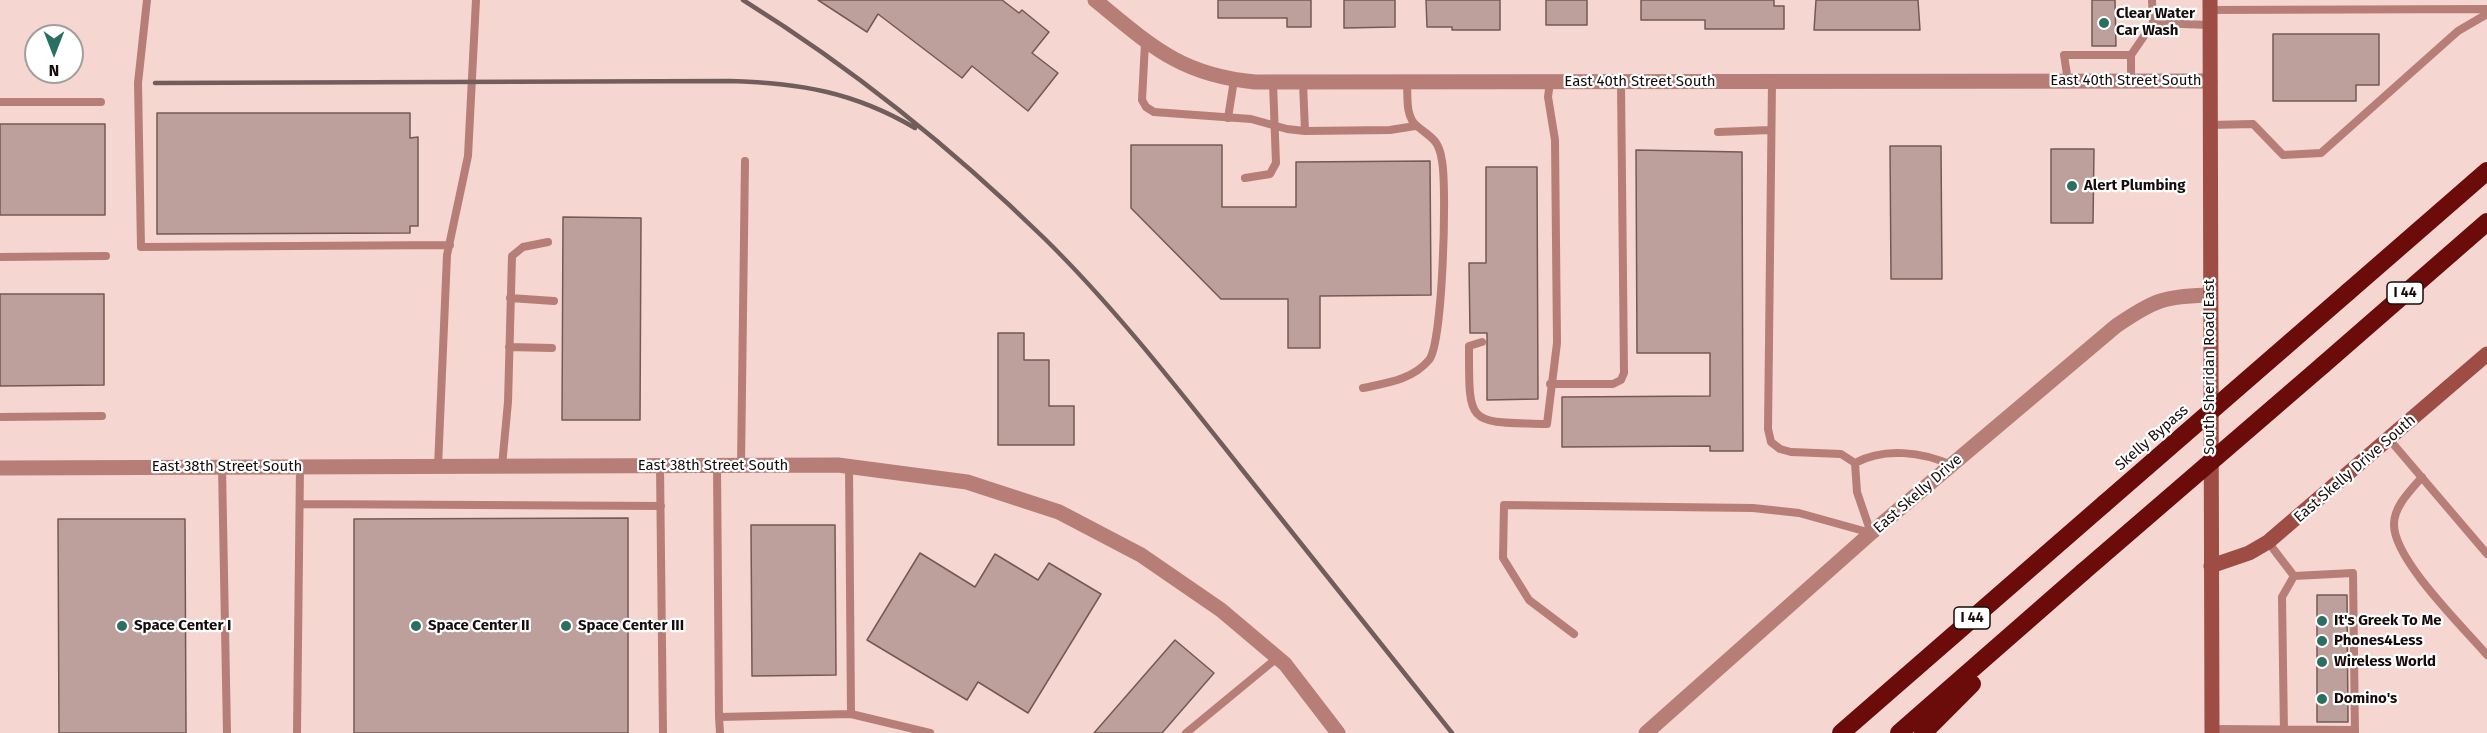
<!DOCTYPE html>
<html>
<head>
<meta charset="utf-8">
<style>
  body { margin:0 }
  #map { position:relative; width:2487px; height:733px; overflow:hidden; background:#f5d6d1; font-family:"Fira Sans",sans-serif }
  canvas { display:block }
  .north { position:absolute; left:24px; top:24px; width:60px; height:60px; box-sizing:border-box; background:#fff; border:2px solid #a29e9d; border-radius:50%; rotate:180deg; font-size:16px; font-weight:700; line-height:24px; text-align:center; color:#160c0b }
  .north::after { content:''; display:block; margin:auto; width:21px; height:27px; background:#2b6f62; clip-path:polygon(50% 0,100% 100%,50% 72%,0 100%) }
</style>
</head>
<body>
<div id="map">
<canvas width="2487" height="733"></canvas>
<div class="north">N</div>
</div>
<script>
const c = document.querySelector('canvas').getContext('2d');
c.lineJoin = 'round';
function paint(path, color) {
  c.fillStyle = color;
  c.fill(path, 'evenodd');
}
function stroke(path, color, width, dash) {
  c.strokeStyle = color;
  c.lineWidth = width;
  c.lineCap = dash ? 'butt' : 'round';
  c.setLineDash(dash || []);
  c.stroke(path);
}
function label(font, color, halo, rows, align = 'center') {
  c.font = font + ' "Fira Sans",sans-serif';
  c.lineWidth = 4.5;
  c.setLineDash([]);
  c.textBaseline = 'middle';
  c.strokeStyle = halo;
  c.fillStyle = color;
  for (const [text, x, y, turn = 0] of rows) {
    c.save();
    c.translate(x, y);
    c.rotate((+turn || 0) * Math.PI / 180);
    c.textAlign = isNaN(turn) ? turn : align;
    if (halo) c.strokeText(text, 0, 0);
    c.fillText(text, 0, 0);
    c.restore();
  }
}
const building = new Path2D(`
  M 818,0 L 1002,0 L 1019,13 L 1022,10 L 1049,32 L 1032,53 L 1058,73 L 1028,111 L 972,66 L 962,78 L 878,14 L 867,32 Z
  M 1218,0 L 1311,0 L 1311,27 L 1287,27 L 1287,18 L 1218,18 Z
  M 1344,0 L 1395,0 L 1395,27 L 1344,28 Z
  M 1426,0 L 1500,0 L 1500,30 L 1452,30 L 1452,27 L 1427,27 Z
  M 1546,0 L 1587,0 L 1587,25 L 1546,25 Z
  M 1641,0 L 1774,0 L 1774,6 L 1784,6 L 1784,29 L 1705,29 L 1705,20 L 1641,20 Z
  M 1816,0 L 1918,0 L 1920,30 L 1814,30 Z
  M 2092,0 L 2115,0 L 2116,46 L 2092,46 Z
  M 2273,34 L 2379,34 L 2379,85 L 2356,85 L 2356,101 L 2273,101 Z
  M 157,113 L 410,113 L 410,138 L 418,137 L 418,226 L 410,226 L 410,233 L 157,234 Z
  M 0,124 L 105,124 L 105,215 L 0,215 Z
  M 1131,145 L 1222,145 L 1222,207 L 1296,207 L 1296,162 L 1430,161 L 1431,295 L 1320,296 L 1320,348 L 1288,348 L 1288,299 L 1221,299 L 1131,208 Z
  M 1890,146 L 1941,146 L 1942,279 L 1891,279 Z
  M 2051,149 L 2094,149 L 2093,223 L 2051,223 Z
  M 1636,150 L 1742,152 L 1743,451 L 1710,451 L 1710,446 L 1562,447 L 1562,397 L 1710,396 L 1710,353 L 1637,353 Z
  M 1486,167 L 1537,167 L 1538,399 L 1487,400 L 1487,333 L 1470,333 L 1469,263 L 1486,263 Z
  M 563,217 L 641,218 L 640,420 L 562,420 Z
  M 0,294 L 104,294 L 104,385 L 0,386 Z
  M 998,333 L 1024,333 L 1024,360 L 1049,360 L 1049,406 L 1074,406 L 1074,445 L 998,445 Z
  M 628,518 L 628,733 L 354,733 L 354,519 Z
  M 58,519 L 185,519 L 186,733 L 59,733 Z
  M 751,525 L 835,525 L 836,675 L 752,676 Z
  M 920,553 L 975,587 L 995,554 L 1038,580 L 1049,563 L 1101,594 L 1028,713 L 978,682 L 967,700 L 867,640 Z
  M 2317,595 L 2347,595 L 2348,722 L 2317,722 Z
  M 1175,640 L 1214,673 L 1162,733 L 1094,733 Z`);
paint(building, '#bd9f9b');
stroke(building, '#745955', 1.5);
stroke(new Path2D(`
  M 147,0 L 138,83 L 141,247 L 450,245
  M 2210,10 L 2487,9
  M 2153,23 L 2210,25
  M 1145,43 L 1142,100 L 1146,107 L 1154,112 L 1251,119 L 1287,129 L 1305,131
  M 2131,55 L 2153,23 L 2152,0
  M 2068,81 L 2064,55 L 2131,55 L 2131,81
  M 1772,82 L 1768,429 L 1771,442 L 1780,449 L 1791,452 L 1841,454 L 1855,463
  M 1303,83 L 1305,131 L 1390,130 L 1415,126
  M 0,102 L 101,102
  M 1228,118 L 1234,80
  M 2210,125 L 2253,124 L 2283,155 L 2321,153 L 2458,31 L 2487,14
  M 1718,132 L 1771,130
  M 1245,178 L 1270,174 L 1276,163 L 1273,83
  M 0,257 L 106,256
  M 510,298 L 554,301
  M 1482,342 L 1469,346 C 1469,427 1467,422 1547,424 L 1557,343 L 1555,140 L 1548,97 L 1550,82
  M 509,347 L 552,348
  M 1550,384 L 1613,384 L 1621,380 L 1624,373 L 1621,83
  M 1363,388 C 1387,383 1412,380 1429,360 C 1443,343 1447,188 1442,161 C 1439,139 1431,138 1417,126 C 1405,117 1408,96 1407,83
  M 0,417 L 102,416
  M 2389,439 L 2487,554
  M 502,466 L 508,402 L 512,256 L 523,247 L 548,242
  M 660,466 L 663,733
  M 717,466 L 719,717 L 851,714 L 849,467
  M 741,466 L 745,161
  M 222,467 L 227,733
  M 438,467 L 447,255 L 468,156 L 476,0
  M 2422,477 C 2411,490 2394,506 2394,524 C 2393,559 2463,627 2487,655
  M 300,504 L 661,506
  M 1871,533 L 1857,492 L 1855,463 C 1884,447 1923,452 1951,465
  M 2268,542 L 2294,576
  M 1574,634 L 1529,600 L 1503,558 L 1504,505 L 1753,508 L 1799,513 L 1871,533
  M 851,714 L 930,733
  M 719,717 L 720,733
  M 2212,729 L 2355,730
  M 297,733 L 300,467
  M 1186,733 L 1277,658
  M 2284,733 L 2282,597 L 2294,576 L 2353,573 L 2355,733`), '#b67e76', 8);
stroke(new Path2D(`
  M 1095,0 C 1150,45 1180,75 1255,82 L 2210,81
  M 0,468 L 838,465 L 967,482 L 1059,512 L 1141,555 L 1221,610 L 1285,664 L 1338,733
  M 1646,733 L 1871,533 L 2116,326 C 2154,300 2164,296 2210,295`), '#b67e76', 15);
stroke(new Path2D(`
  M 2210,0 L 2212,733
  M 2211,566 L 2249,553 L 2268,542 L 2487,354`), '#9d4d44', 15);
stroke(new Path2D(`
  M 2348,292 L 2487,171
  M 2323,365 L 2487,222
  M 1841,733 L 2104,504
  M 1899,733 L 2083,572
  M 1923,733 L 1972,684`), '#6b0c0a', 18);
stroke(new Path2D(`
  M 743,0 C 854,69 951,147 1045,239 C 1116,309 1178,389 1240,467 C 1310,555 1381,644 1452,733
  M 155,83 L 730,81 C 800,83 854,92 915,128`), '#715e5c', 4.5);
stroke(new Path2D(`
  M 2104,504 L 2348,292
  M 2083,572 L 2323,365`), '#6b0c0a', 18);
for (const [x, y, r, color] of [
  [2104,23,6,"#2b6f62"],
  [2072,186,6,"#2b6f62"],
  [2322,621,6,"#2b6f62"],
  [122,626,6,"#2b6f62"],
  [416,626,6,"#2b6f62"],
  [566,626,6,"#2b6f62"],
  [2322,641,6,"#2b6f62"],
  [2322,662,6,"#2b6f62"],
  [2322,699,6,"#2b6f62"]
]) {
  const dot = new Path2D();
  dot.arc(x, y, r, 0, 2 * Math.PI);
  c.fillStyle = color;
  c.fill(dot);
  stroke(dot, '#fff', 2);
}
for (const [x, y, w] of [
  [2405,293,36],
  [1972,618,36]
]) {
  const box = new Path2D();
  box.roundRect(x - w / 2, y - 11, w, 22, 4.5);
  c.fillStyle = '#fff';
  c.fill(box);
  stroke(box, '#160c0b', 1.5);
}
label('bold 14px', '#160c0b', null, [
  ["I 44",2405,293],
  ["I 44",1972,618]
]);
label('bold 15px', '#160c0b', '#fff', [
  ["Clear Water",2116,14],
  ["Car Wash",2116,31],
  ["Alert Plumbing",2084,186],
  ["It's Greek To Me",2334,621],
  ["Space Center I",134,626],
  ["Space Center II",428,626],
  ["Space Center III",578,626],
  ["Phones4Less",2334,641],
  ["Wireless World",2334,662],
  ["Domino's",2334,699]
], 'left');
label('15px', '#160c0b', '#fff', [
  ["East 40th Street South",2126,81],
  ["East 40th Street South",1640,82],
  ["South Sheridan Road East",2210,367,-90],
  ["Skelly Bypass",2152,438,-41],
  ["East 38th Street South",713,466],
  ["East 38th Street South",227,467],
  ["East Skelly Drive South",2355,469,-41],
  ["East Skelly Drive",1918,494,-41]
]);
</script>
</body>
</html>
